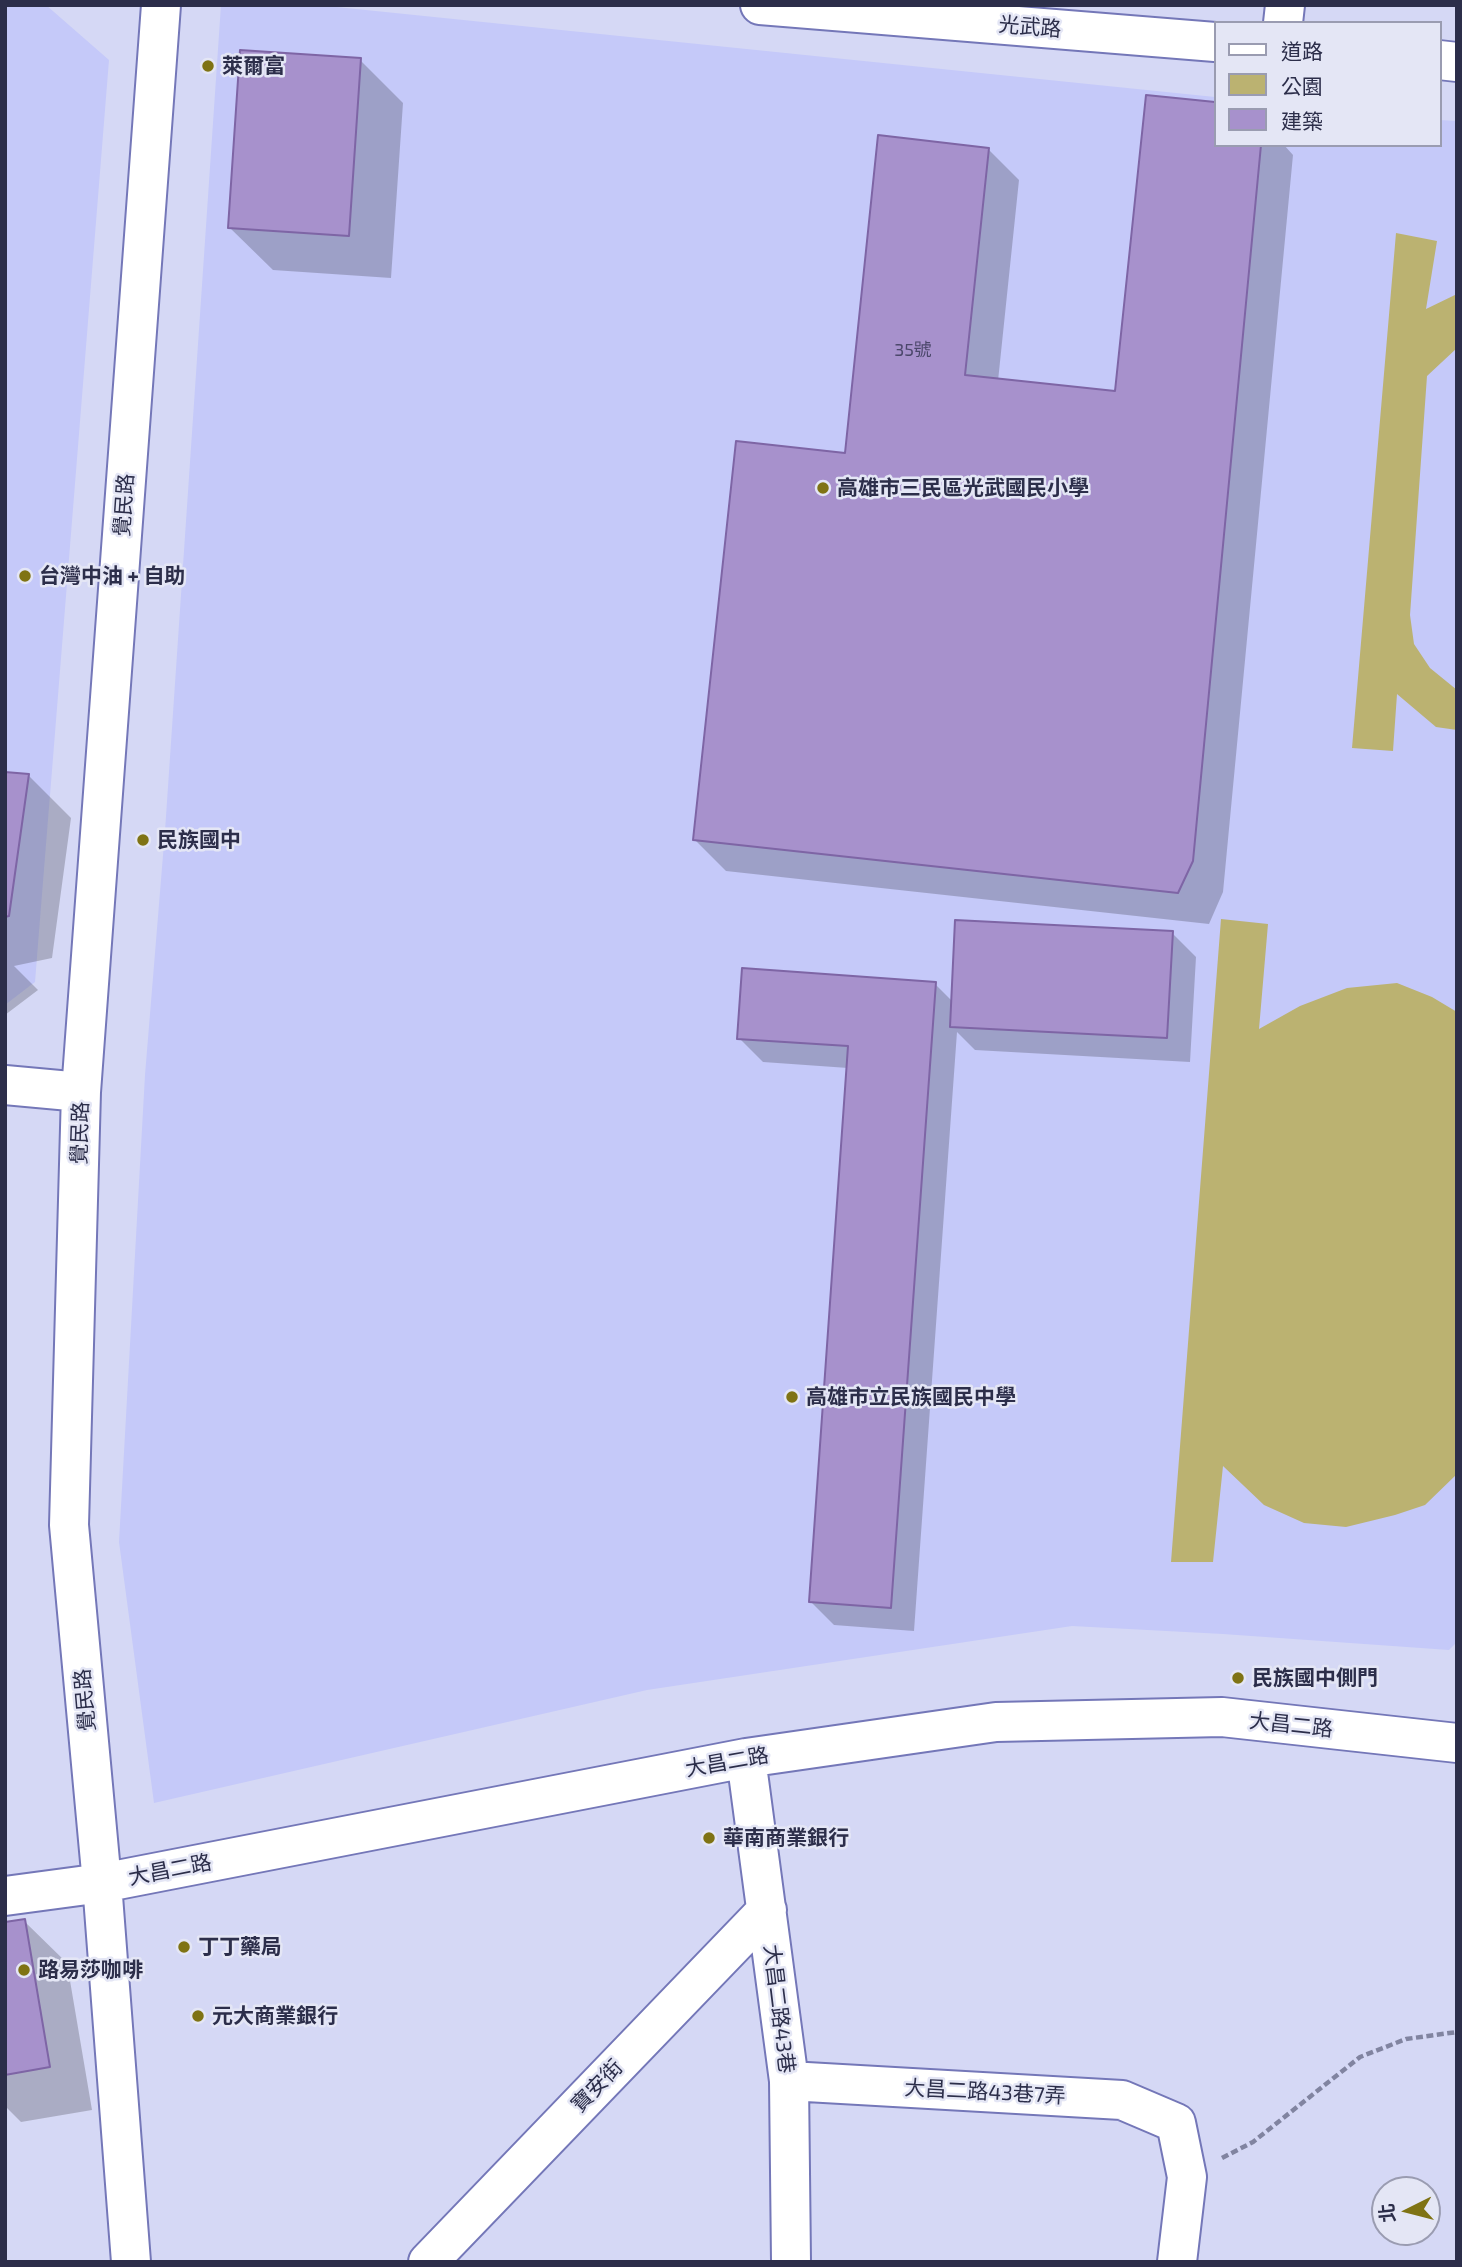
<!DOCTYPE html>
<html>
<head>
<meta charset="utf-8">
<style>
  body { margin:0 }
  #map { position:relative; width:1462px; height:2267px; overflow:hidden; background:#d5d8f5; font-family:"Exo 2","Noto Sans TC",sans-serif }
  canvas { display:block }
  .frame { position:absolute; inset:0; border:7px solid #2c2e4a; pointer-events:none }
  .legend { position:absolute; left:1214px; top:21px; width:228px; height:126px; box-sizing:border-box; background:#e4e6f5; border:2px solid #9a9cb1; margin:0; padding:9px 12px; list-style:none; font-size:21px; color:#2c2e4a }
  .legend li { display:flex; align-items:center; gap:14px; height:35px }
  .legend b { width:35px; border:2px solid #9a9cb1 }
  .north { position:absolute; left:1371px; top:2176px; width:70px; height:70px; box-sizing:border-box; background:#e4e6f5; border:2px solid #9a9cb1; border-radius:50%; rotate:264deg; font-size:19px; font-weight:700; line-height:28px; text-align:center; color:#2c2e4a }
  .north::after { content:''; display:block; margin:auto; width:24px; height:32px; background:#7f7314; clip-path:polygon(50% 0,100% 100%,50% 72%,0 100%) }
</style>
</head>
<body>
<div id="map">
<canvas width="1462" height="2267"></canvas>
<div class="frame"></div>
<ul class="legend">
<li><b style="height:9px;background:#fff"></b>道路</li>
<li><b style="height:19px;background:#bbb271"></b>公園</li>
<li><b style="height:19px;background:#a791cc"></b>建築</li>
</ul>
<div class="north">北</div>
</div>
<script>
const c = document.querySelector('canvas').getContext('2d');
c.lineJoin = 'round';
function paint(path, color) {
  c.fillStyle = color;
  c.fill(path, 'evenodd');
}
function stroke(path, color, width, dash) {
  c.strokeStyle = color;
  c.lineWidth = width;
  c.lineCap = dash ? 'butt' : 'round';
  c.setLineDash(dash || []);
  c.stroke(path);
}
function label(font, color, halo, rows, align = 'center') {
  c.font = font + ' "Exo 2","Noto Sans TC",sans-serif';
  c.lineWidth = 5;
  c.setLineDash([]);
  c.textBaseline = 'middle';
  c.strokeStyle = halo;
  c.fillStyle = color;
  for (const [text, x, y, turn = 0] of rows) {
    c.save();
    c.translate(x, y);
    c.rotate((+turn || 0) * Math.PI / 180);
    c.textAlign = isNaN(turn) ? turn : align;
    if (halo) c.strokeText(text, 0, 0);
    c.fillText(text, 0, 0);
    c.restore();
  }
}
paint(new Path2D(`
  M 5,5 L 46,5 L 109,60 L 35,982 L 5,1005 Z
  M 221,5 L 317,5 L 1215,97 L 1215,145 L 1439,145 L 1439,120 L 1457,121 L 1457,1642 L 1449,1650 L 1223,1634 L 1072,1626 L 647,1690 L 154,1803 L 119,1542 L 145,1075 L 165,831 Z`), '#c5c9f9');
paint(new Path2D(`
  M 1396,233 L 1437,241 L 1426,309 L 1457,294 L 1457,348 L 1427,376 L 1410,615 L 1414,644 L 1430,668 L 1457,690 L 1457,730 L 1436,727 L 1397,694 L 1393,751 L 1352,748 Z
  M 1221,919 L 1268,924 L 1259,1029 L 1300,1006 L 1347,988 L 1397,983 L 1432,997 L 1457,1012 L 1457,1474 L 1425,1505 L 1395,1515 L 1346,1527 L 1304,1523 L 1264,1505 L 1223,1466 L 1213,1562 L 1171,1562 Z`), '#bbb271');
paint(new Path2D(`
  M 360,60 L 403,103 L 391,278 L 273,270 L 230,228 Z
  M 1147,97 L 1215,104 L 1215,145 L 1284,145 L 1293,155 L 1223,892 L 1209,924 L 726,871 L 695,840 L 846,455 L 988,149 L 1019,180 L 998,381 L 1117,393 Z
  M 5,774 L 28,775 L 71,818 L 52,958 L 14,966 L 38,990 L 5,1015 Z
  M 1172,933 L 1196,957 L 1190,1062 L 975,1050 L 957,1032 L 914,1631 L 834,1625 L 810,1601 L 848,1068 L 763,1062 L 739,1038 L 935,984 L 953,1002 Z
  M 24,1921 L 67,1963 L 92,2110 L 21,2122 L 5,2106 L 5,1924 Z`), '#0003');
const building = new Path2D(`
  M 240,50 L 361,58 L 349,236 L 228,228 Z
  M 1146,95 L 1215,102 L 1215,145 L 1261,145 L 1193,861 L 1178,893 L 693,840 L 736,441 L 845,453 L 878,135 L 989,148 L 965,375 L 1115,391 Z
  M 5,772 L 29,774 L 9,916 L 5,917 Z
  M 955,920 L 1173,931 L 1167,1038 L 950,1027 Z
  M 742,968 L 936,982 L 891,1608 L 809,1602 L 848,1046 L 737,1039 Z
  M 25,1919 L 50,2067 L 5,2075 L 5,1922 Z`);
paint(building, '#a791cc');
stroke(building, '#7e65a5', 2);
const minor = new Path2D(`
  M 760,5 L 1215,42
  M 1283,23 L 1285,5
  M 1439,60 L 1457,62
  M 5,1085 L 81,1092
  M 746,1758 L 789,2081 L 791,2262
  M 5,1896 L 102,1883 L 746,1758 L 996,1722 L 1222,1717 L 1457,1743
  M 789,2081 L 1122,2100 L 1176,2123 L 1187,2177 L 1177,2262
  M 131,2262 L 102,1883 L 69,1525 L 81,1092 L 161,5
  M 428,2262 L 767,1910`);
stroke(minor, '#7477b8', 42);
stroke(new Path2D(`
  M 1222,2158 L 1253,2142 L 1360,2057 L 1406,2039 L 1457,2032`), '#8184a0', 4.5, [7, 3.5]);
stroke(minor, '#fff', 38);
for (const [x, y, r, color] of [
  [208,66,7,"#7f7314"],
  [823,488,7,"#7f7314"],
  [25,576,7,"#7f7314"],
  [143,840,7,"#7f7314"],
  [792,1397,7,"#7f7314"],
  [1238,1678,7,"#7f7314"],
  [709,1838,7,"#7f7314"],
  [184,1947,7,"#7f7314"],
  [24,1970,7,"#7f7314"],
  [198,2016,7,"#7f7314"]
]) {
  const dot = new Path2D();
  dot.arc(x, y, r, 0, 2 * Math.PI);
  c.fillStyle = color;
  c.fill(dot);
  stroke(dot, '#e4e6f5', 2.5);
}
label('18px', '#4b476a', null, [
  ["35號",913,350]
]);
label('21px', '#2c2e4a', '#e4e6f5', [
  ["光武路",1030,27,5],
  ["覺民路",124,505,-86],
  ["覺民路",80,1133,-88],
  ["覺民路",85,1700,-95],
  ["大昌二路",1291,1725,6],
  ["大昌二路",727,1762,-10],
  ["大昌二路",170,1870,-11],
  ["大昌二路43巷",779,2009,83],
  ["寶安街",597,2086,-46],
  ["大昌二路43巷7弄",985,2092,3]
]);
label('bold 21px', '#2c2e4a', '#e4e6f5', [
  ["萊爾富",222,66],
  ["高雄市三民區光武國民小學",837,488],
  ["台灣中油 + 自助",39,576],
  ["民族國中",157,840],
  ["高雄市立民族國民中學",806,1397],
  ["民族國中側門",1252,1678],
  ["華南商業銀行",723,1838],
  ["丁丁藥局",198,1947],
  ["路易莎咖啡",38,1970],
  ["元大商業銀行",212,2016]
], 'left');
</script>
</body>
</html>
